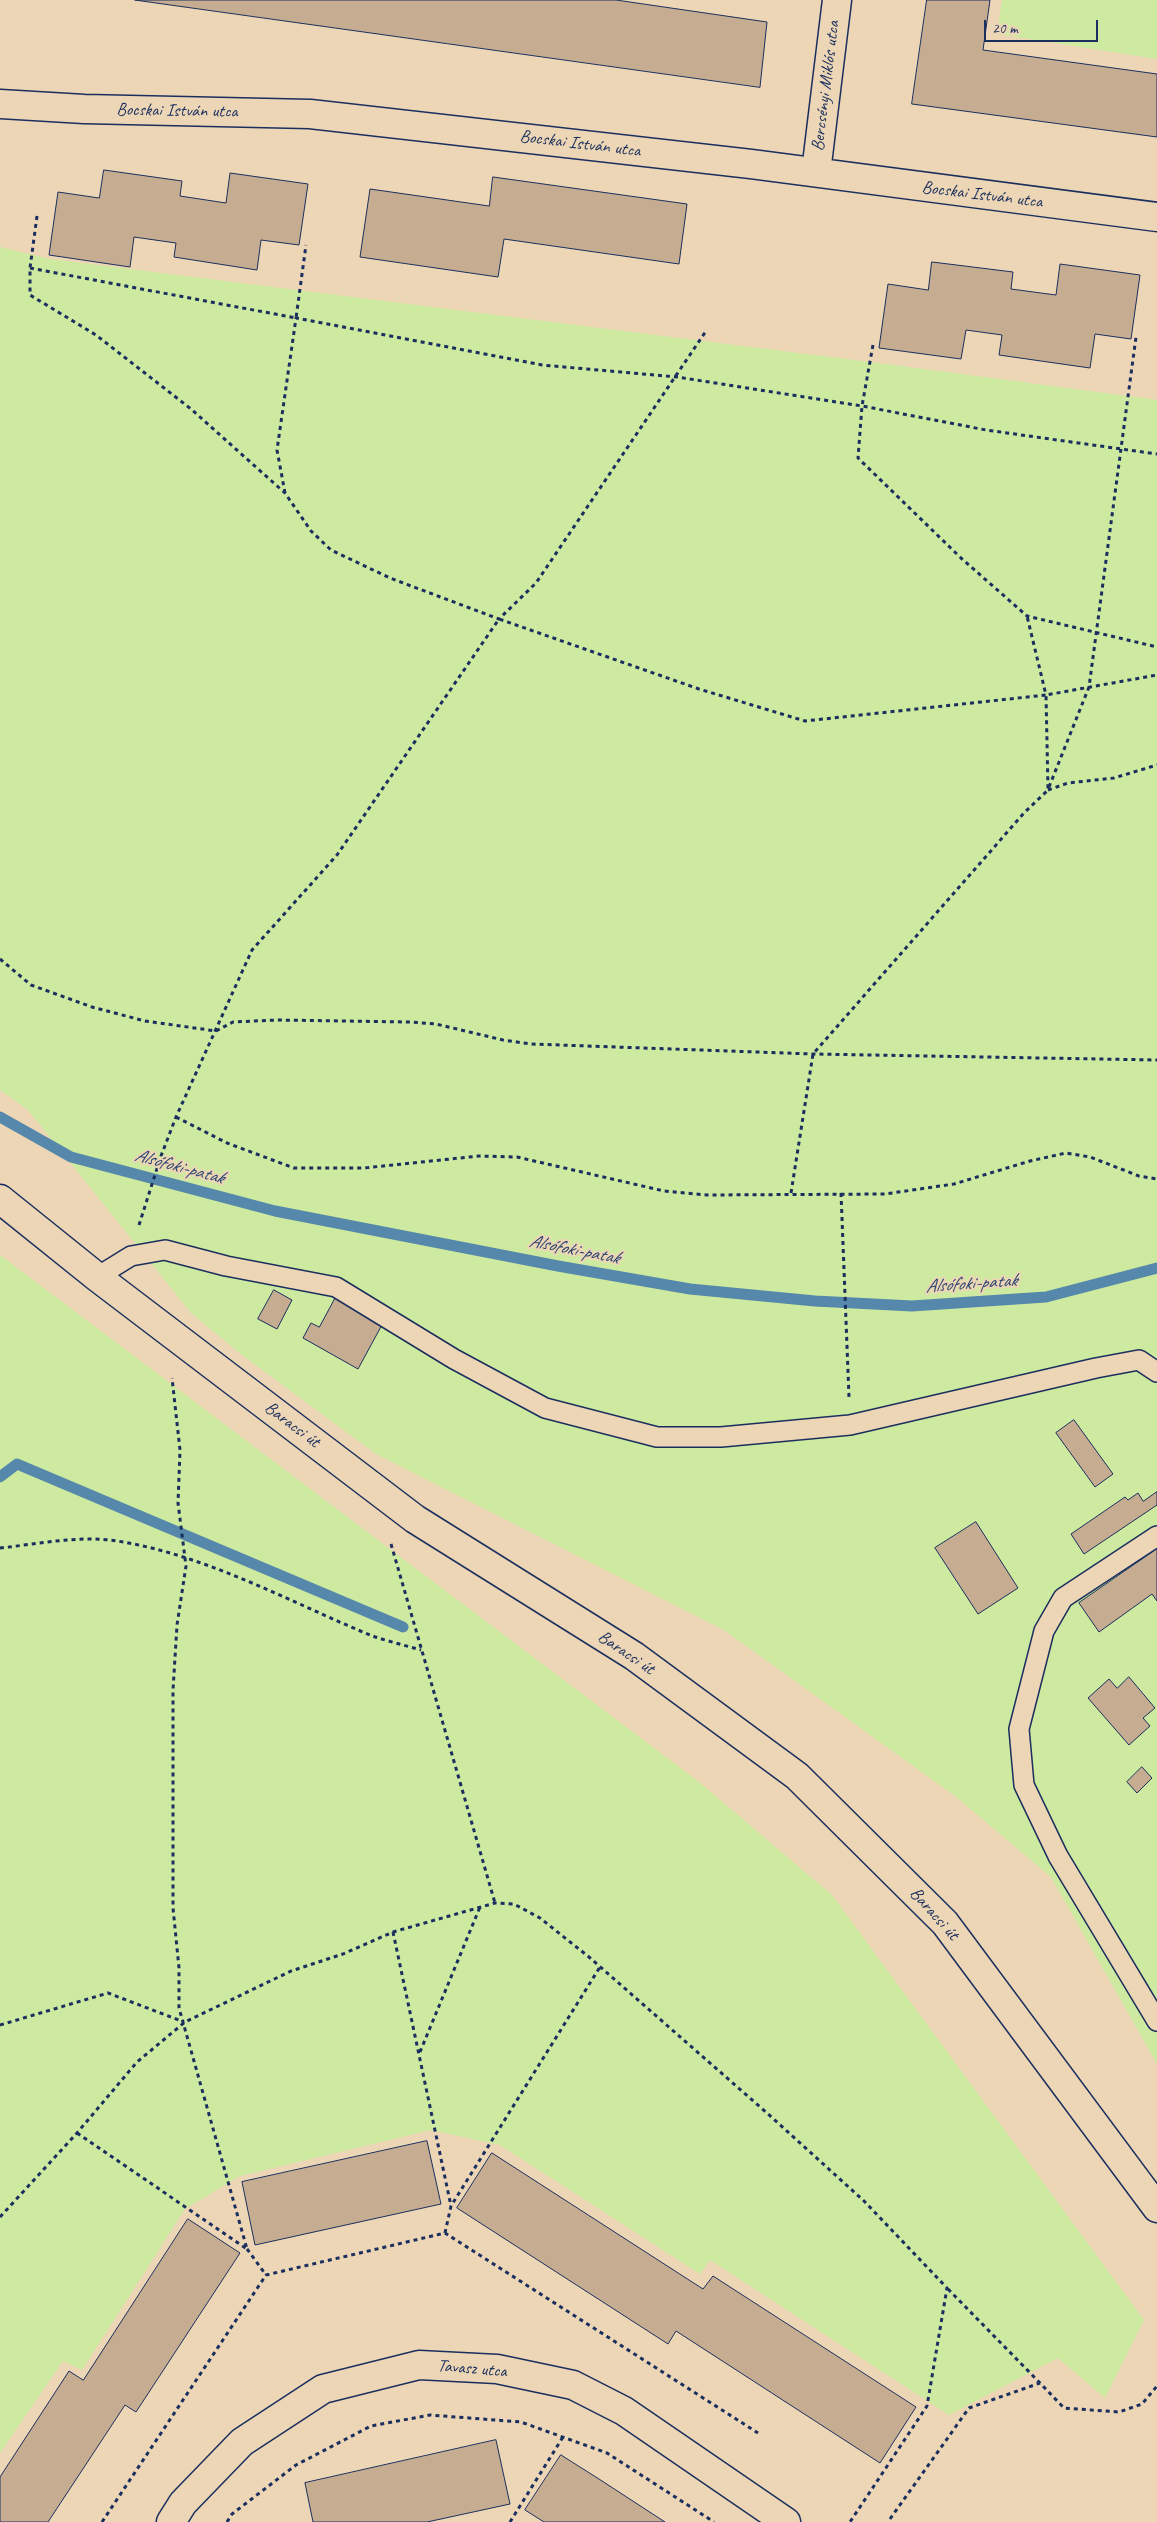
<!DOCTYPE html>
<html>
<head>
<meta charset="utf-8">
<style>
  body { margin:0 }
  #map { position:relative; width:1157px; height:2522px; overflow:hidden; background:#ecd6b5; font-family:Caveat,sans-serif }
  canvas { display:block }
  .scale { position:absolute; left:984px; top:20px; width:114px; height:22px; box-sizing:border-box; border:2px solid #1b2f5e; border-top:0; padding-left:6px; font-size:15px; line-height:18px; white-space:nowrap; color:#1b2f5e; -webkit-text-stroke:4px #ecd6b5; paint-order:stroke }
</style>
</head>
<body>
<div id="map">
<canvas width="1157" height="2522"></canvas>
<div class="scale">20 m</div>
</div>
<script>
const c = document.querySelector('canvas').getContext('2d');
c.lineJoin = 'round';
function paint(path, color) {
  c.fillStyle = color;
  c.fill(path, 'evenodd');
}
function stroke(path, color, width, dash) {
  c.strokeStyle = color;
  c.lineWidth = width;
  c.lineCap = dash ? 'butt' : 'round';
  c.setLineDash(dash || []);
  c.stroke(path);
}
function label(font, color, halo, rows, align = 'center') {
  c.font = font + ' Caveat,sans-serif';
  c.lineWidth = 4;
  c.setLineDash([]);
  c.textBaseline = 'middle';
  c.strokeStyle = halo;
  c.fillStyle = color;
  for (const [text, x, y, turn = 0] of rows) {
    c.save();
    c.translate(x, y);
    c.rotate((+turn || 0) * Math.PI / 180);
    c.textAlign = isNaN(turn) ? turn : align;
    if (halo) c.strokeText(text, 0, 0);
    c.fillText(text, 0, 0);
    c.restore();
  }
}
paint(new Path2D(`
  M 1002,0 L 1157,0 L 1157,59 L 997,34 Z
  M 0,247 L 50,259 L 886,364 L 1157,400 L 1157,2064 L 1051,1877 L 955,1796 L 724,1630 L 376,1454 L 242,1355 L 191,1313 L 28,1110 L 0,1090 Z
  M 0,1255 L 699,1782 L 832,1895 L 1144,2320 L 1105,2398 L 1058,2358 L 949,2415 L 710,2260 L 700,2274 L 500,2145 L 431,2130 L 240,2176 L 185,2209 L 82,2370 L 63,2361 L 0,2453 Z`), '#cdeaa0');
stroke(new Path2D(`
  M 0,1117 L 71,1157 L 275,1211 L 558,1266 L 690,1289 L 815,1301 L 912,1306 L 1046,1297 L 1157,1268
  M 0,1477 L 17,1464 L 403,1627`), '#5688ab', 11);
const building = new Path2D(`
  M 135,0 L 616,0 L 767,22 L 760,87 Z
  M 927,0 L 990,0 L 983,50 L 1157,74 L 1157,137 L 912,104 Z
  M 104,170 L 182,181 L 180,196 L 226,203 L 230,173 L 308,184 L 299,245 L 261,240 L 257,270 L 174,257 L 176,243 L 134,237 L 130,267 L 49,255 L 58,192 L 99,198 Z
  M 493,177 L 687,204 L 679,264 L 504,239 L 498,277 L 360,257 L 370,189 L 489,206 Z
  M 932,262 L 1013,272 L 1011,289 L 1056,295 L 1060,264 L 1140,275 L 1131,339 L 1095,334 L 1090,368 L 999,355 L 1002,335 L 966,330 L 961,359 L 879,348 L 888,284 L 928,290 Z
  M 274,1290 L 292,1300 L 277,1329 L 258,1319 Z
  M 336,1297 L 383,1323 L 358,1369 L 303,1338 L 311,1323 L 319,1327 Z
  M 1074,1420 L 1113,1474 L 1095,1487 L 1056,1433 Z
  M 1157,1492 L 1157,1505 L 1084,1554 L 1071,1534 L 1125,1497 L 1128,1500 L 1138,1493 L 1143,1501 Z
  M 976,1522 L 1018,1588 L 978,1614 L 935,1548 Z
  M 1157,1549 L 1157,1601 L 1152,1594 L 1099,1632 L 1079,1603 Z
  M 1129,1677 L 1155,1708 L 1143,1718 L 1150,1726 L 1129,1745 L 1088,1698 L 1109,1679 L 1117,1688 Z
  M 1142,1767 L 1152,1778 L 1137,1793 L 1127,1782 Z
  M 427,2141 L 441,2204 L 255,2245 L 242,2182 Z
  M 492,2153 L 703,2289 L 713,2276 L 916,2407 L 880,2463 L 676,2331 L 668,2344 L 457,2208 Z
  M 188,2219 L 240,2253 L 136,2412 L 125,2405 L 48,2522 L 0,2522 L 0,2477 L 69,2371 L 83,2380 Z
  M 496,2440 L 510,2504 L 427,2522 L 313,2522 L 305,2483 Z
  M 561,2455 L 599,2479 L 665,2522 L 544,2522 L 525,2510 Z`);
paint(building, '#c6ad91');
stroke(building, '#1b2f5e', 1);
const lane = new Path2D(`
  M 97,1277 L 131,1256 L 165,1250 L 226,1266 L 336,1287 L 454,1359 L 545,1408 L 657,1437 L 721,1437 L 850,1425 L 1096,1368 L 1139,1360 L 1157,1372
  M 1157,1536 L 1063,1598 L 1044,1631 L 1019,1729 L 1024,1785 L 1058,1856 L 1157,2021`);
const street = new Path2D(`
  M 0,104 L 84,109 L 310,114 L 751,164 L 1157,217
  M 816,172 L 837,0
  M 171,2522 L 183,2503 L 242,2442 L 323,2389 L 419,2365 L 497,2369 L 573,2385 L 624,2411 L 786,2522`);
const secondary = new Path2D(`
  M 0,1199 L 97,1277 L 415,1519 L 634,1656 L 797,1776 L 945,1923 L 1157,2208`);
stroke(lane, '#1b2f5e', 22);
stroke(street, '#1b2f5e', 31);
stroke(secondary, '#1b2f5e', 31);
stroke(new Path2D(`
  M 37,216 L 30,268 L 30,295 L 96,335 L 191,409 L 285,493 L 311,531 L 331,550 L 390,578 L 499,619 L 536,583 L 706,331
  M 30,268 L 296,318 L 306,245
  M 873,345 L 862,406 L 858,458 L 961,558 L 1027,616 L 1157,647
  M 285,493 L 277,450 L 296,318 L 542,365 L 677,377 L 862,406 L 986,430 L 1157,454
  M 1049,787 L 1089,687 L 1136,337
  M 1048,790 L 1068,783 L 1114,778 L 1157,765
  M 0,959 L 31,985 L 92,1007 L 145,1021 L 216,1031 L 233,1022 L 277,1020 L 410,1022 L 436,1024 L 503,1040 L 531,1044 L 813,1054 L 1157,1060
  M 176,1117 L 227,1143 L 294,1168 L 364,1168 L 479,1156 L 517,1157 L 664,1191 L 707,1195 L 885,1194 L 954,1184 L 1030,1161 L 1066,1153 L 1090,1157 L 1139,1176 L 1157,1179
  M 791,1193 L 813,1054 L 1024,813 L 1048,790 L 1046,695 L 1157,675
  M 841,1193 L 849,1397
  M 139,1225 L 161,1156 L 176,1117 L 252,950 L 337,855 L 499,619 L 699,689 L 805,721 L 1046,695 L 1027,616
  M 391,1544 L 495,1903
  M 0,1548 C 38,1544 80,1535 117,1541 C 206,1555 288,1601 370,1635 C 386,1641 404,1645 421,1650
  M 393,1932 L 451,2206
  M 0,2025 L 108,1993 L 184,2022
  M 420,2052 L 480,1907
  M 77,2133 L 247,2249 L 179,2008 L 179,1968 L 173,1908 L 173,1690 L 177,1625 L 186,1566 L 178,1503 L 180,1450 L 172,1378
  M 0,2217 L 77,2133 L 137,2062 L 185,2022 L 291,1971 L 343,1954 L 393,1932 L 495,1903 L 514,1904 L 540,1918 L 589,1957 L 767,2113 L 864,2201 L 947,2288 L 927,2406 L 850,2522
  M 445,2233 L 451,2206 L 600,1967
  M 247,2249 L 266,2275
  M 948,2289 L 1040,2383
  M 890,2519 L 969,2408 L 1040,2383 L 1064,2408 L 1119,2412 L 1142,2404 L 1157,2386
  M 102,2522 L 266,2275 L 445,2233 L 758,2433
  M 227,2522 L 232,2514 L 296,2465 L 371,2426 L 430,2415 L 521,2422 L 607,2453 L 714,2522
  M 510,2522 L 563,2437`), '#1b2f5e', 3, [4, 4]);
stroke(lane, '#ecd6b5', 19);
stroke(street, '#ecd6b5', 28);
stroke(secondary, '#ecd6b5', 28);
label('18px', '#1b2f5e', '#ecd6b5', [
  ["Bercsényi Miklós utca",826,86,-83],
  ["Bocskai István utca",177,111,1],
  ["Bocskai István utca",580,144,7],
  ["Bocskai István utca",982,195,7],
  ["Baracsi út",292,1425,37],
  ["Baracsi út",626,1653,34],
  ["Baracsi út",934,1914,48],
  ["Tavasz utca",472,2369,5]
]);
label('italic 19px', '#2a4571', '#ecd6b5', [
  ["Alsófoki-patak",179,1167,15],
  ["Alsófoki-patak",574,1250,11],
  ["Alsófoki-patak",971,1284,-4]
]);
</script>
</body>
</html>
